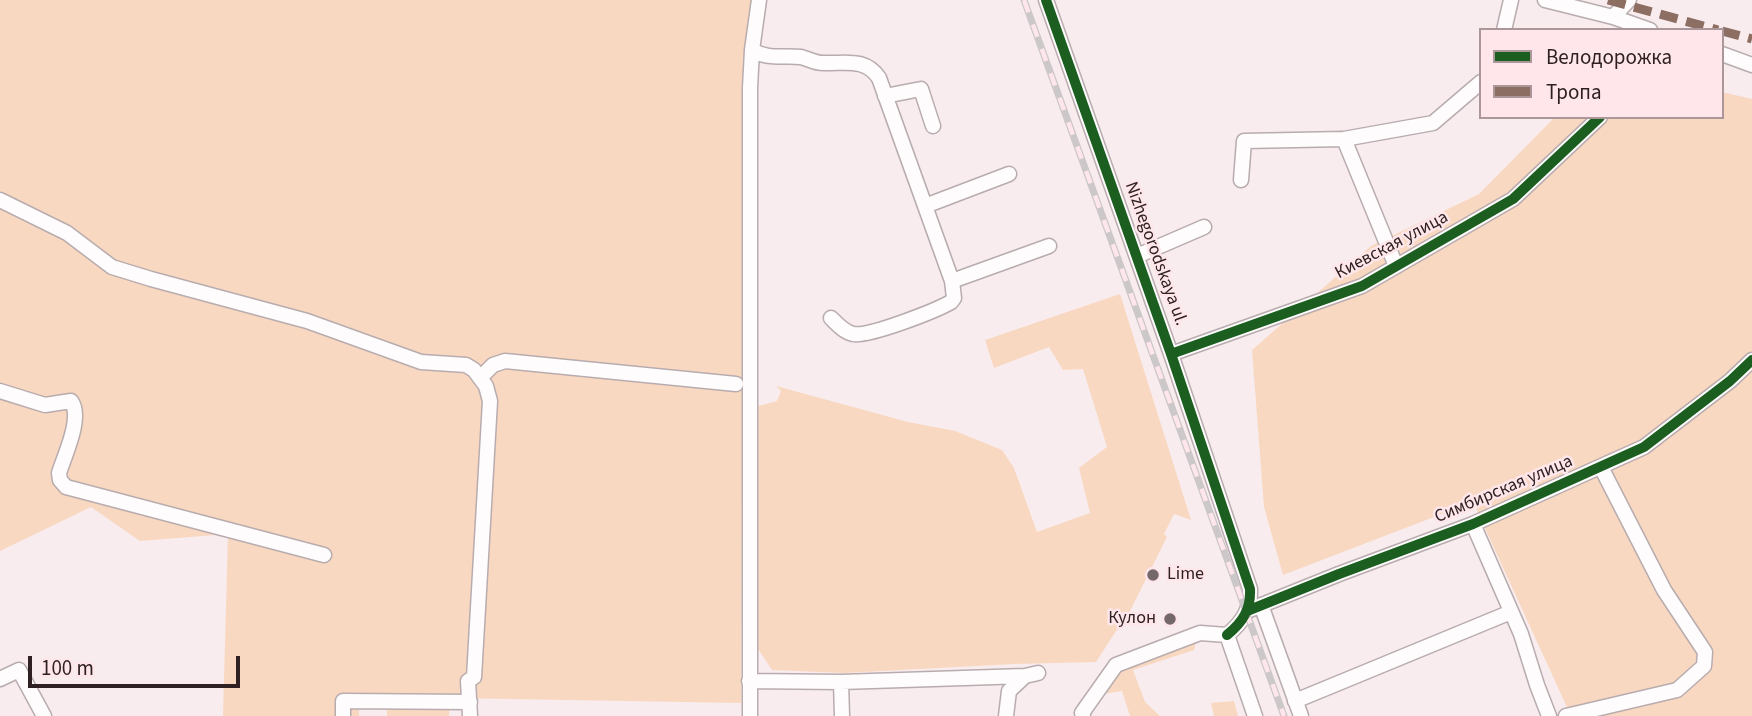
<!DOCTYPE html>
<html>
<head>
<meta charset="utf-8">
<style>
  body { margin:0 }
  #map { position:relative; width:1752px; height:716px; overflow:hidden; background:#f8ecee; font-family:"Source Sans 3",sans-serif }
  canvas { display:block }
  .legend { position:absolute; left:1479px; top:28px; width:245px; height:91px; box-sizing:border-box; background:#fee6ea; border:2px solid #ab979a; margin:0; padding:9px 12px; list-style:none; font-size:21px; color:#2f2123 }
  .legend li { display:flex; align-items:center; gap:14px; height:35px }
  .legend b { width:35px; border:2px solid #ab979a }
  .scale { position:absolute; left:28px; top:656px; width:212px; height:32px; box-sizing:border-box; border:4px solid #2f2123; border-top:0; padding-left:9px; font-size:21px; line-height:24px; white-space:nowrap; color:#2f2123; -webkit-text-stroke:5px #fee6ea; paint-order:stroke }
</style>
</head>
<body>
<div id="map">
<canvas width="1752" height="716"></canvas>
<ul class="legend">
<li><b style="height:9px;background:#1b5e20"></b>Велодорожка</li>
<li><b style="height:9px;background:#8d6e63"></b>Тропа</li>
</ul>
<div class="scale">100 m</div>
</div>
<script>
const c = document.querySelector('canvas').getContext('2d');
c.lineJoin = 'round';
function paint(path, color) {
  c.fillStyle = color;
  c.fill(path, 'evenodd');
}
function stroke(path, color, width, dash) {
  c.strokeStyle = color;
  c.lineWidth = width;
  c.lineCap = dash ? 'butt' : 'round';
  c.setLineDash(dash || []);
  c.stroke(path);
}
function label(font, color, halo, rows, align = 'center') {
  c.font = font + ' "Source Sans 3",sans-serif';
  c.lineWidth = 5;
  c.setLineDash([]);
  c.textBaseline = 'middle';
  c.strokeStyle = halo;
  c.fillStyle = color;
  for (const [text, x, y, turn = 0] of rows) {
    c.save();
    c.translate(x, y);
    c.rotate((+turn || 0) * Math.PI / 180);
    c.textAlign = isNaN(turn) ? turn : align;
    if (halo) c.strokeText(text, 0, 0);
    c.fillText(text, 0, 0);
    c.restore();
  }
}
paint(new Path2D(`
  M 0,0 L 752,0 L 744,59 L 741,703 L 450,698 L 449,716 L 387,716 L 387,706 L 359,706 L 359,716 L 223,716 L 228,534 L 140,541 L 91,507 L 0,551 Z
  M 1722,92 L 1752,99 L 1752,716 L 1571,716 L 1473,502 L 1283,575 L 1264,507 L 1252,350 L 1371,246 L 1479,194 L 1555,117 L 1722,117 Z
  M 1120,294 L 1191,520 L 1174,514 L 1164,534 L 1167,537 L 1122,627 L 1116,631 L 1096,662 L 1014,664 L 844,673 L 772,670 L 751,638 L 755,407 L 777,401 L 781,391 L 776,386 L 908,422 L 955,431 L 1002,450 L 1014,468 L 1037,532 L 1090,513 L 1079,468 L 1107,447 L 1083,369 L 1063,370 L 1049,347 L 994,368 L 985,340 Z
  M 1197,639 L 1194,650 L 1133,670 L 1145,702 L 1160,716 L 1130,716 L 1122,691 L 1102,694 L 1120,669 Z
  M 1234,701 L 1238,716 L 1214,716 L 1211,703 Z`), '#f9d8c1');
const minor = new Path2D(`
  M 1046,0 L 1171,354 L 1250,589 C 1251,609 1243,622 1227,635
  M 1545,0 L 1613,17 L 1650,30
  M 1613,17 L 1629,0
  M 1504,30 L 1511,0
  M 752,50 C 768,60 784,55 801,57 C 809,59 815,63 823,63 C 844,64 865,57 879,78 L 952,281 L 954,298 L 951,302 C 935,311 869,337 853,334 C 844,332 837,324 831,318
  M 1722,54 L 1752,65
  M 885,96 L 921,89 L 933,126
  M 1344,139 L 1433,123 L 1481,82
  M 1241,180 L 1244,141 L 1344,139 L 1396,266
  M 0,200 L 67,233 L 112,267 L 151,279 L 307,321 L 421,362 L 466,365 L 474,370 L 486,386 L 490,401 L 474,677 L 468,681 L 470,716
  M 925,206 L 1009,174
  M 1137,256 L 1204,227
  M 952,281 L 1049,246
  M 1171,354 L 1362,286 L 1513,199 L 1600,117
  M 480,378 L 493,365 L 505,361 L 736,384
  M 0,391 L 45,405 L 71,401 C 83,417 65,454 59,473 L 60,480 L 66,487 L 324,555
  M 1473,524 L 1521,634 L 1537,685 L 1549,716
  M 1261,605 L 1301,716
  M 1247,611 L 1339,574 L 1473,524 L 1644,447 L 1730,381 L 1752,360
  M 1227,635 L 1255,716
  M 0,679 L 19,670 L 44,716
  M 749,681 L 841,682
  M 1295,701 L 1511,612
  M 343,716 L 343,701 L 470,702
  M 750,716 L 750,88 L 752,50 L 759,0
  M 842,716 L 841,682 L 1025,676 L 1038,673
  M 1006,716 L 1009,691 L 1025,676
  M 1083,716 L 1082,713 L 1116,665 L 1200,633 L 1227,635
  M 1566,716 L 1677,690 L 1704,666 L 1705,652 L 1664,590 L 1604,473`);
stroke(minor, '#b8acae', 17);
stroke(minor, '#fefcfc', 14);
const rail = new Path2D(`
  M 1024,0 L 1284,716`);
stroke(rail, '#ccc7c9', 7);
stroke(rail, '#fee6ea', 4.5, [13]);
stroke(new Path2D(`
  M 1608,0 L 1718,30
  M 1722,31 L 1752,39`), '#8d6e63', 9, [18, 9]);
stroke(new Path2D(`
  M 1046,0 L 1171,354 L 1250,589 C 1251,609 1243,622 1227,635
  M 1171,354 L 1362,286 L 1513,199 L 1600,117
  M 1247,611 L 1339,574 L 1473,524 L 1644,447 L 1730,381 L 1752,360`), '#1b5e20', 10);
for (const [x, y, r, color] of [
  [1153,575,7,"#75686a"],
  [1170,619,7,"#75686a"]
]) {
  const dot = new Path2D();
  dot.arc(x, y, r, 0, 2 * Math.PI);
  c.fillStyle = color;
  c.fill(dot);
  stroke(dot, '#fee6ea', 2.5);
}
label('18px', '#2f2123', '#fee6ea', [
  ["Киевская улица",1392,246,-28],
  ["Nizhegorodskaya ul.",1155,254,70],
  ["Симбирская улица",1504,490,-23]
]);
label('18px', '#2f2123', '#fee6ea', [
  ["Lime",1167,575],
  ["Кулон",1156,619,"right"]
], 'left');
</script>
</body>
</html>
